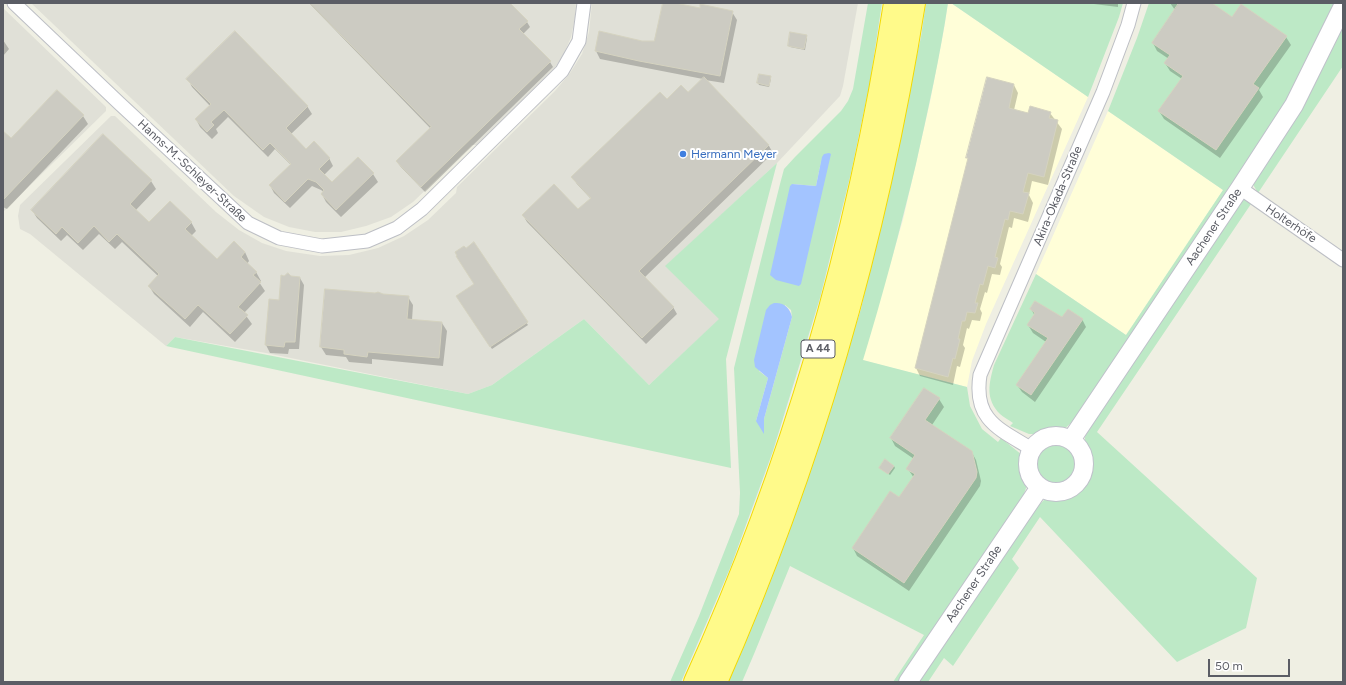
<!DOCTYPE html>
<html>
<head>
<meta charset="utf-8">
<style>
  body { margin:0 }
  #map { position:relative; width:1346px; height:685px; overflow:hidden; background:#efefe3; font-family:Figtree,sans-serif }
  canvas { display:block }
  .frame { position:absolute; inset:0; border:4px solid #5b5d65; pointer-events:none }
  .scale { position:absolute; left:1208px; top:659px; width:82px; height:18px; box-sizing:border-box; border:2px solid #5b5d65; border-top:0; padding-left:5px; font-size:12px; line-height:14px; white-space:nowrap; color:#5b5d65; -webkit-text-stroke:3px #fff; paint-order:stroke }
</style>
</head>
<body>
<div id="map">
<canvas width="1346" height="685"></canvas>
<div class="frame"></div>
<div class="scale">50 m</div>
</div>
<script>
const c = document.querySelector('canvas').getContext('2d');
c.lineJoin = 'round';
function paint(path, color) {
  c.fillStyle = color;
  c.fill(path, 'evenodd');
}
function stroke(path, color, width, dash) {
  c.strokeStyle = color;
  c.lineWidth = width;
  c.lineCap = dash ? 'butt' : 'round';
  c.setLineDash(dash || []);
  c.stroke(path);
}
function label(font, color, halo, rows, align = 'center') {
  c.font = font + ' Figtree,sans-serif';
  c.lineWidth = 4;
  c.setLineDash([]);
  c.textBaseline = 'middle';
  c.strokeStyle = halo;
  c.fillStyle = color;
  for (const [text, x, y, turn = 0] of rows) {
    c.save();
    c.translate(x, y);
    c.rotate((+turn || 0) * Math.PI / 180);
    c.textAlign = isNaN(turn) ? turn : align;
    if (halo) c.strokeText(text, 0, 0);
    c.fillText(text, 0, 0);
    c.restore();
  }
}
paint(new Path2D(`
  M 948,3 L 951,3 L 1088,97 L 986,324 L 972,361 L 967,387 L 862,360 L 903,220 L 930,102 L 944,29 Z
  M 1108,111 L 1223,190 L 1126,335 L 1036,274 Z`), '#fffed8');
paint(new Path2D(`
  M 31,3 L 576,3 L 575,18 L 571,37 L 563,56 L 551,73 L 478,145 L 472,145 L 413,202 L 391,217 L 366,226 L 341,232 L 315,232 L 289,227 L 264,217 L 234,196 Z
  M 592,3 L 858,3 L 843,86 L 840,96 L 777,163 L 666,266 L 720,319 L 649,385 L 584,319 L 492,385 L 468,394 L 266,353 L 175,337 L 166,346 L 30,234 L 20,229 L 18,216 L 20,205 L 111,116 L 115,116 L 216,212 L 239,230 L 262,243 L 286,251 L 320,256 L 349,255 L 378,248 L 404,236 L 428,220 L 456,193 L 457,187 L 555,91 L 570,73 L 582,54 L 589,32 Z
  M 3,8 L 106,107 L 106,111 L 3,212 Z`), '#e0e0d7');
paint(new Path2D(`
  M 868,3 L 882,3 L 870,82 L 851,173 L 820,298 L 773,451 L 731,566 L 681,682 L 670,682 L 699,616 L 739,514 L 740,493 L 734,368 L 780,184 L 784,169 L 795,157 L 841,111 L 848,101 L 853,89 ZM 822,157 L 799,286 L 792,184 L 816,186 ZM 785,305 L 791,310 L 792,317 L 764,419 L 756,421 L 768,378 L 759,371 Z
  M 926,3 L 948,3 C 940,57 928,110 916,164 C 900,230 883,295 863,360 L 967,387 L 970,406 L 982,429 L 998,442 L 1001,438 L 1022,455 L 1023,470 L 1028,482 L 1022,500 L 901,682 L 893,682 L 924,635 L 790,566 L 754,654 L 742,682 L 728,682 L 754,621 L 818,443 L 861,309 L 921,37 Z
  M 951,3 L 1123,3 L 1119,17 L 1088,97 Z
  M 1149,3 L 1338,3 L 1285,107 L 1075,418 L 1071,423 L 1062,431 L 1052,431 L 1040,434 L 1029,434 L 1010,426 L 1013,423 C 1009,420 1003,417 1000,414 C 985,399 989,383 994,365 L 1036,274 L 1126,335 L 1223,190 L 1108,111 L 1137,38 Z
  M 1343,25 L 1343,66 L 1258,193 L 1251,181 Z
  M 777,163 L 726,359 L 731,468 L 166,346 L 175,337 L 468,394 L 492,385 L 584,319 L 649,385 L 719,319 L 665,266 Z
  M 1243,199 L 1251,204 L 1097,432 L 1257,578 L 1246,628 L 1177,662 L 1040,517 L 1012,559 L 1019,568 L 953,666 L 944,658 L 928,682 L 916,682 L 1036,508 L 1045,499 L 1049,497 L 1063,496 L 1069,494 L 1081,485 L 1085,478 L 1088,470 L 1089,461 L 1085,450 L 1085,437 L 1099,408 Z
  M1031 464a25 25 0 1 1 50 0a25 25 0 1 1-50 0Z`), '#bde9c6');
paint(new Path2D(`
  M 829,153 L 831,154 L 801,284 L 799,286 L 776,280 L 770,275 L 790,186 L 792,184 L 816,186 L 822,157 L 824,154 Z
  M 774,303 C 784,302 790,308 792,317 L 764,419 L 764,434 L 756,421 L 768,378 L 755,367 L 754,360 L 766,310 L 770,305 Z`), '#a3c4ff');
paint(new Path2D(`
  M 309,3 L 509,3 L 527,22 L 530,27 L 523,34 L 550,62 L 553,67 L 425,192 L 401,167 L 397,162 L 431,129 Z
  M 664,3 L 701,9 L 732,12 L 737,20 L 724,83 L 705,80 L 769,146 L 773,153 L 644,278 L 673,307 L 677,314 L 646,344 L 527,222 L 523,215 L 578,211 L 591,199 L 577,184 L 573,178 L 667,100 L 688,94 L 703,79 L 600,59 L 596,51 L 642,42 L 655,42 Z
  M 1086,3 L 1118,3 L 1118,7 Z
  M 1170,3 L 1210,3 L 1232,18 L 1286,37 L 1291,45 L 1259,90 L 1263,97 L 1220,158 L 1164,119 L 1159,111 L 1182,79 L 1170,71 L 1165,63 L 1169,59 L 1157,51 L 1153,43 L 1175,10 Z
  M 807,36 L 807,38 L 805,50 L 790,47 L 789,46 Z
  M 3,40 L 9,49 L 3,56 Z
  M 770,77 L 771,79 L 769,87 L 759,85 L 758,83 Z
  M 188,79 L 307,106 L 312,114 L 291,134 L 306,150 L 329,158 L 333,166 L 324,175 L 332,184 L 358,159 L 373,174 L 378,182 L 341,217 L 326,202 L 322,194 L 324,192 L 321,190 L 312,186 L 290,208 L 274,193 L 270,185 L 291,165 L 275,149 L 268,157 L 228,117 L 216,129 L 218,133 L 212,139 L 200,127 L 196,119 L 210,106 L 192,87 Z
  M 1014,85 L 1018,93 L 1014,110 L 1029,114 L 1050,113 L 1062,129 L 1048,185 L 1032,181 L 1029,195 L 1033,203 L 1028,222 L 1014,218 L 1012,228 L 1009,227 L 1000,264 L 1002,267 L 1000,275 L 992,274 L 987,293 L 985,292 L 980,309 L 982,313 L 980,321 L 972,320 L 969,329 L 967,328 L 963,345 L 965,348 L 960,367 L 957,366 L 953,385 L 920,376 L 916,368 L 969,160 L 967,157 Z
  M 57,91 L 83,116 L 88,124 L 7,209 L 3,207 L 3,132 L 11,140 Z
  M 151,181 L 156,189 L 135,211 L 149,224 L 191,222 L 196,231 L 191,236 L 217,261 L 234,243 L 245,252 L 249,261 L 247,264 L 256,272 L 261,281 L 259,282 L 265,291 L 244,313 L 252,324 L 235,342 L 203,312 L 190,327 L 154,294 L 149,286 L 158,276 L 122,242 L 115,249 L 99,234 L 83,250 L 67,235 L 61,241 L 37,218 L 32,210 Z
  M 473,244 L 528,325 L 492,349 L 457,296 L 476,284 L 465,249 Z
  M 290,277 L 300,278 L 304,285 L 299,349 L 289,349 L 288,354 L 270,353 L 266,345 L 270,300 L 280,301 Z
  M 326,290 L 408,297 L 413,305 L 412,320 L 442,323 L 447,331 L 443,366 L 372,359 L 372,364 L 349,362 L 346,357 L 326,355 L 321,347 Z
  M 1031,309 L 1062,319 L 1082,319 L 1086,327 L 1035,402 L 1022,392 L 1017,385 L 1046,342 L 1033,333 L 1028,325 L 1035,316 Z
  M 939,399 L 944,407 L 932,425 L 971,451 L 976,460 L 981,481 L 980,486 L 909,591 L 857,556 L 853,548 L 899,499 L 914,478 L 908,469 L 914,459 L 895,446 L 891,438 Z
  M 894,466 L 895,468 L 890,475 L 880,468 Z`), '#0003');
const building = new Path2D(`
  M 310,3 L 510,3 L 528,21 L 519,29 L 551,61 L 421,187 L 396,161 L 431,127 Z
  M 663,3 L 675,3 L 700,8 L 700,4 L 733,11 L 720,76 L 639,61 L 595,51 L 599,31 L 642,41 L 654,41 Z
  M 1179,3 L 1212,3 L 1232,17 L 1241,4 L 1287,36 L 1253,84 L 1259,88 L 1216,150 L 1158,111 L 1183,76 L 1164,63 L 1170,55 L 1152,43 Z
  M 235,31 L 308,106 L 286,128 L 306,149 L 314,141 L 330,158 L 319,169 L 332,182 L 358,157 L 374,173 L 336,210 L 321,194 L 324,190 L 316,182 L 308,179 L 285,202 L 269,185 L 291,164 L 270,143 L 263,150 L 224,110 L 211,122 L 214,125 L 207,132 L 195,119 L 211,104 L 186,79 Z
  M 790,32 L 807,35 L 804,49 L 788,46 Z
  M 759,74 L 771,76 L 769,86 L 757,83 Z
  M 704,77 L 769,145 L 639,271 L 674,307 L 642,338 L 522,215 L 554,184 L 578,209 L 591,198 L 571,177 L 660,92 L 667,99 L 681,85 L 688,92 Z
  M 987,77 L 1014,84 L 1009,108 L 1028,113 L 1030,106 L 1051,112 L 1049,118 L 1058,120 L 1044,177 L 1028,173 L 1023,192 L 1029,193 L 1023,214 L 1010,211 L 1008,220 L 1005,219 L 995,257 L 998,258 L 995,268 L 988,266 L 983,285 L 980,284 L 975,303 L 978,303 L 975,313 L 967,312 L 965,321 L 962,321 L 958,339 L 960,339 L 955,359 L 953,358 L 948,377 L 915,368 L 968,158 L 966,158 Z
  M 57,90 L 84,115 L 3,200 L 3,131 L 11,138 Z
  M 103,134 L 152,180 L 130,204 L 149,222 L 170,201 L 192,222 L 185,229 L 217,259 L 234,241 L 245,252 L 241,257 L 257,272 L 253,275 L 261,282 L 238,307 L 248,315 L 230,334 L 198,305 L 185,319 L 148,286 L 159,274 L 117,234 L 109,242 L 94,226 L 78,243 L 62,227 L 56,234 L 31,210 Z
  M 474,242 L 528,322 L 490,347 L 456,296 L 474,284 L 456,256 L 457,256 L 455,252 L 464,246 L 466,248 Z
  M 288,273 L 291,276 L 300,277 L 295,342 L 285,342 L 284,347 L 265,345 L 269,299 L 279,300 L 281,275 L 284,276 Z
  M 325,289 L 375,293 L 378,292 L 383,294 L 409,296 L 407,319 L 442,322 L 439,358 L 368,352 L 367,357 L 344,354 L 344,350 L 320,347 Z
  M 1035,301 L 1062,317 L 1068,309 L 1083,319 L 1031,395 L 1016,385 L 1048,338 L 1027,325 L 1035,313 L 1030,309 Z
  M 924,388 L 940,398 L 925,420 L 972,451 L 977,472 L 976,478 L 904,583 L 852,548 L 890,491 L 899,497 L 915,474 L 906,469 L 915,455 L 890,438 Z
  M 885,459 L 894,466 L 888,474 L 879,468 Z`);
paint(building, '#cccbc2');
stroke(building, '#d5d3c0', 1);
const street = new Path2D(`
  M 14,3 L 119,103 L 248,223 L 279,238 L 322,246 L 367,241 L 397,228 L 422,209 L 562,71 L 579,41 L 584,3
  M 1240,188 L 1343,260
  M 1032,449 C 999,429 973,420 980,375 L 1103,92 L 1128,25 L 1134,3`);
const secondary = new Path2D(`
  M1028 464a28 28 0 1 1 56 0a28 28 0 1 1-56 0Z
  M 1071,440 L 1240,188 L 1294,105 L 1343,6
  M 908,682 L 1040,487`);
const highway = new Path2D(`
  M 695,682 C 793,467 859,236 895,3
  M 716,682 C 812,465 877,237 914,3`);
stroke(street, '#bdbfc5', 15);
stroke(secondary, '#bfc1ca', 20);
stroke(highway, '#f2d900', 24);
stroke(street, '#fff', 13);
stroke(secondary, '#fff', 18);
stroke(highway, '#fffa8a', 22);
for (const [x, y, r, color] of [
  [683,154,4,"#3f7fe0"]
]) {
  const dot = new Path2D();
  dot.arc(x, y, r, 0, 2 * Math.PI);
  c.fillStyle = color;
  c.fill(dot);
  stroke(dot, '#fff', 1.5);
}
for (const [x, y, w] of [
  [818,349,34]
]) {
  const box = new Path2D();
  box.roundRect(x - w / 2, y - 9, w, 18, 3);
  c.fillStyle = '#fff';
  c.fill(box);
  stroke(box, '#5b5d65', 1);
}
label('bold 11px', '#5b5d65', null, [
  ["A 44",818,349]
]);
label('12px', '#366cbe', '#fff', [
  ["Hermann Meyer",691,154]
], 'left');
label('12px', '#5b5d65', '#fff', [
  ["Hanns-M.-Schleyer-Straße",192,171,43],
  ["Akira-Okada-Straße",1058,196,-67],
  ["Holterhöfe",1291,224,34],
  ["Aachener Straße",1214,227,-56],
  ["Aachener Straße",974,584,-56]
]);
</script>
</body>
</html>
